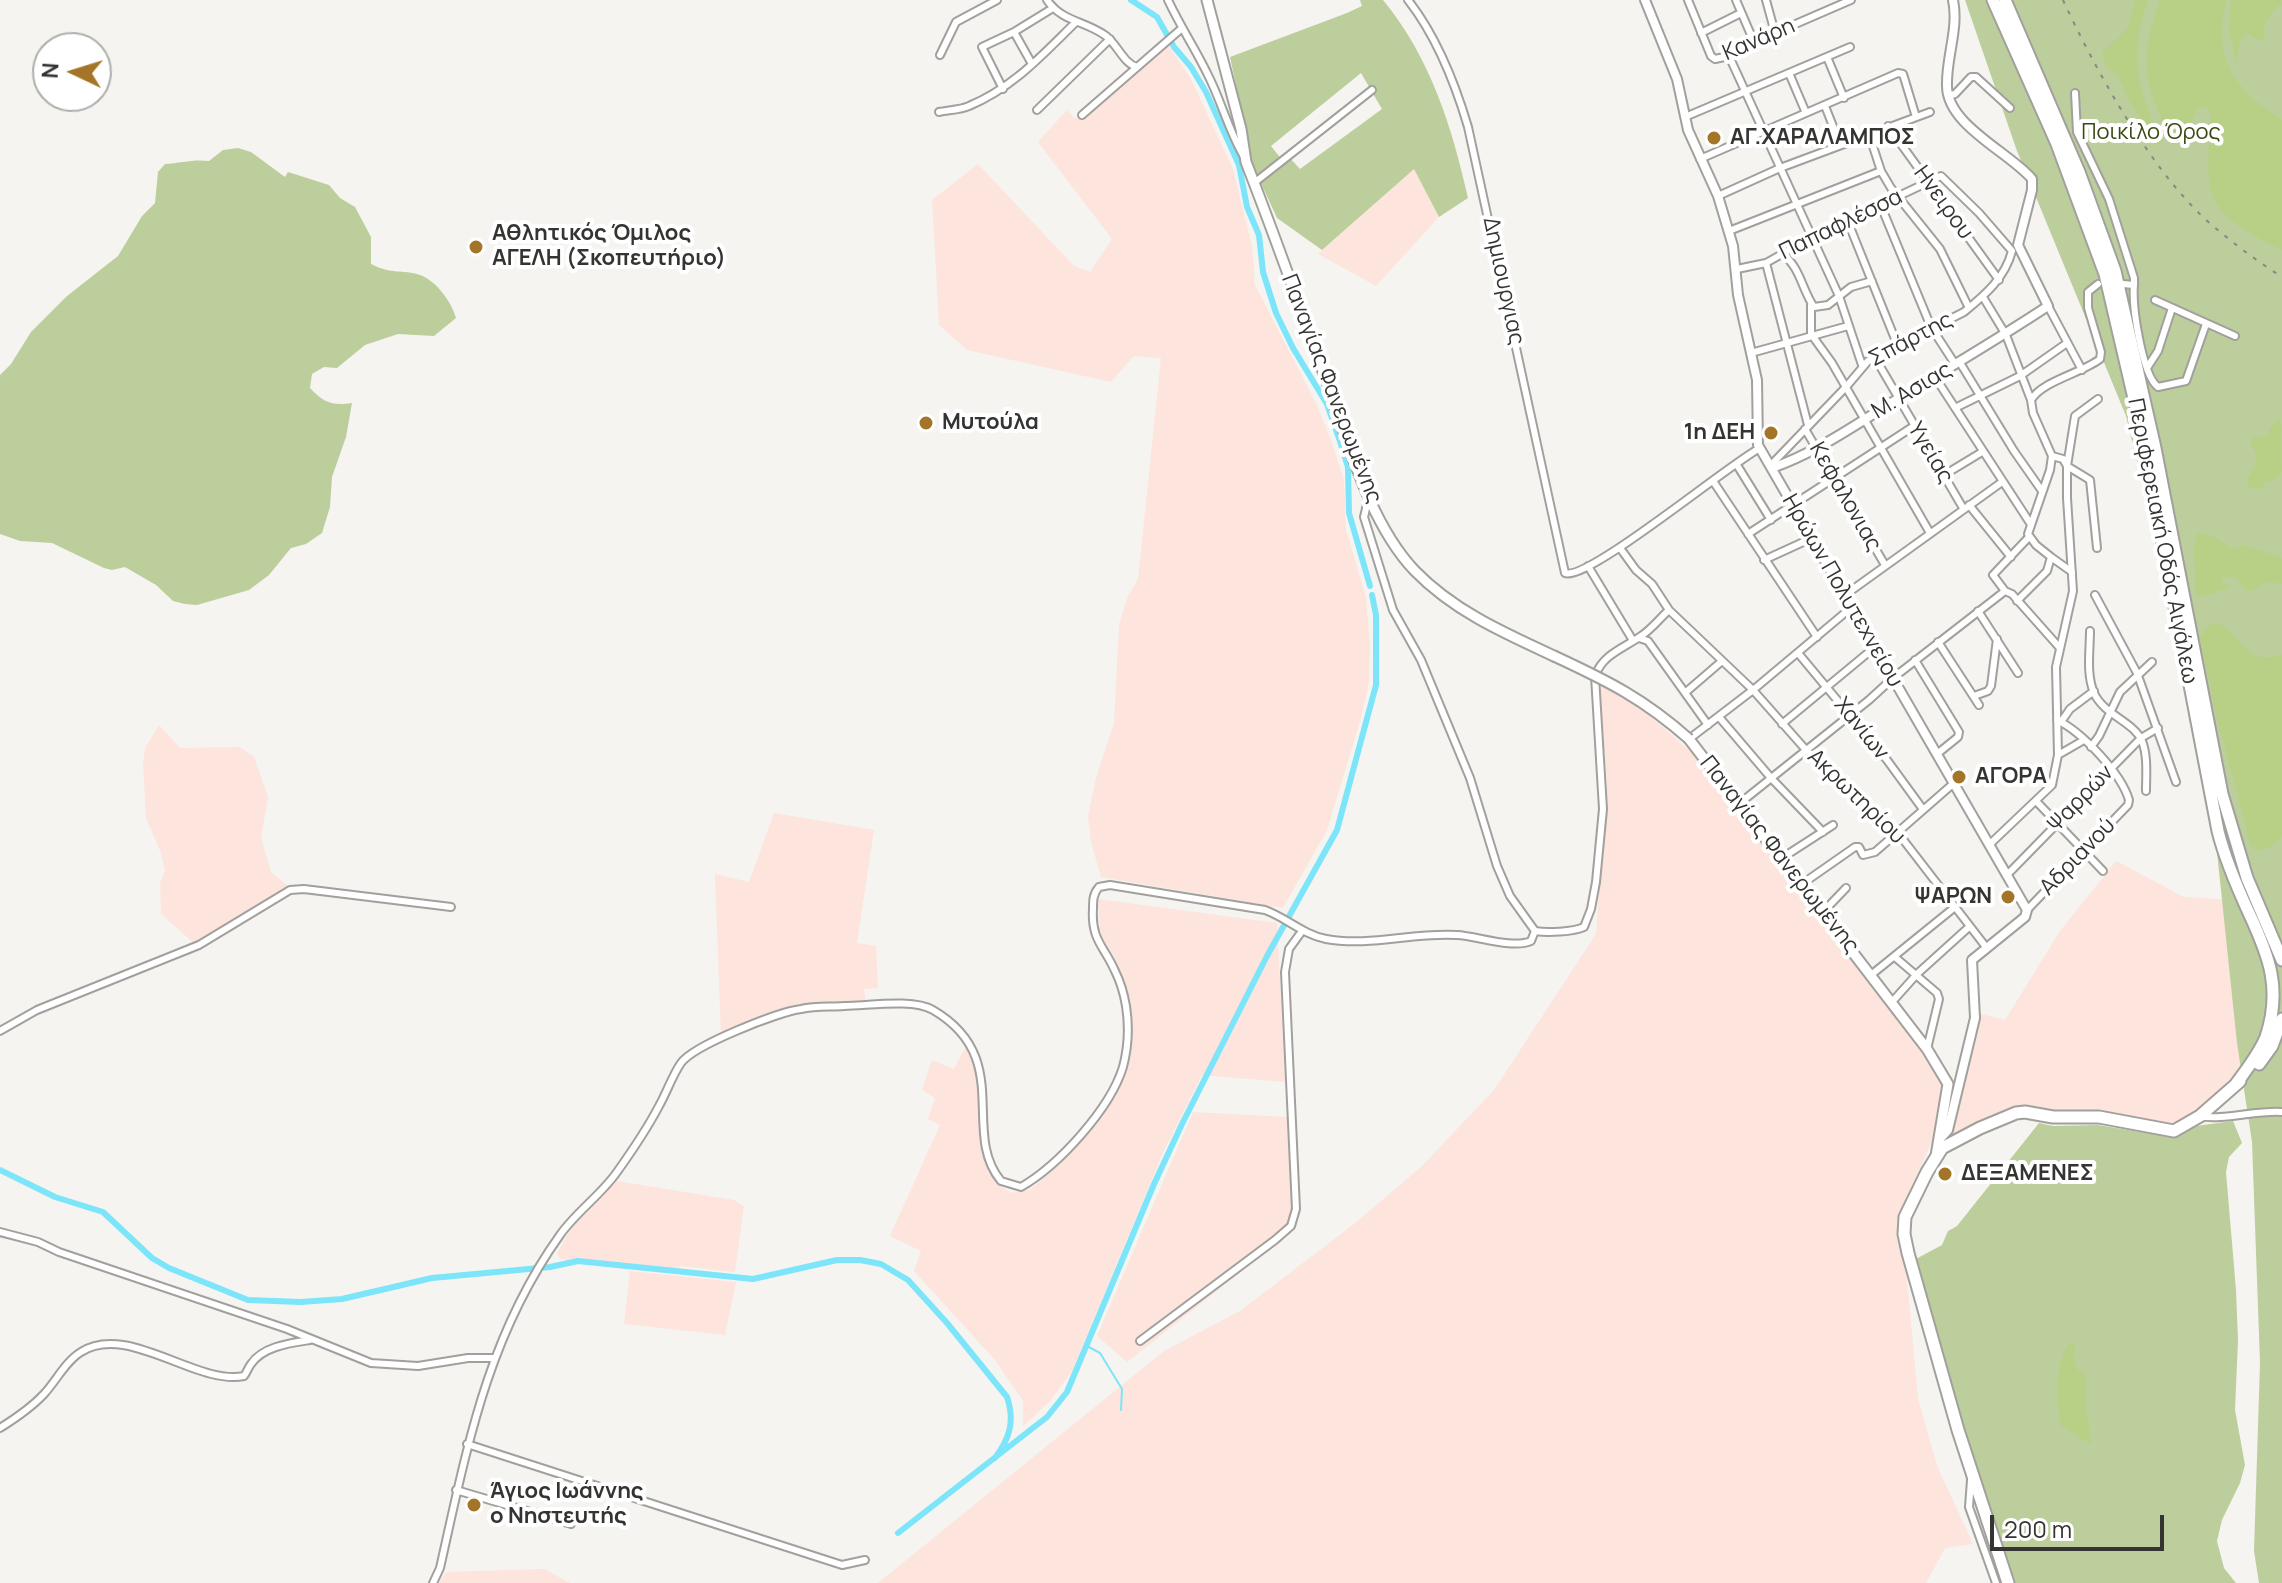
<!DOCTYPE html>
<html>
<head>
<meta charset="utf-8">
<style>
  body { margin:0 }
  #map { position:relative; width:2282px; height:1583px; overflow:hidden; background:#f5f4f0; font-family:Manrope,sans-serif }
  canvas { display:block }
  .north { position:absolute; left:32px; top:32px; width:80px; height:80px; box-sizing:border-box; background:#fff; border:2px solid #aeaead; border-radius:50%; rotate:274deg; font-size:22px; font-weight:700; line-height:32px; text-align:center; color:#343432 }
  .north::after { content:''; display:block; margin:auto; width:28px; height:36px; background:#a47528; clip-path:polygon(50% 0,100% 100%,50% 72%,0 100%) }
  .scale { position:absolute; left:1990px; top:1515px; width:174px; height:36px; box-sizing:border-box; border:4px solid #343432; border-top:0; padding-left:10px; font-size:24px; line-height:28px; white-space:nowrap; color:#343432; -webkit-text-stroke:6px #fff; paint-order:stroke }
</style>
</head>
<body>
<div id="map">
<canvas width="2282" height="1583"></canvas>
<div class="north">N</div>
<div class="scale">200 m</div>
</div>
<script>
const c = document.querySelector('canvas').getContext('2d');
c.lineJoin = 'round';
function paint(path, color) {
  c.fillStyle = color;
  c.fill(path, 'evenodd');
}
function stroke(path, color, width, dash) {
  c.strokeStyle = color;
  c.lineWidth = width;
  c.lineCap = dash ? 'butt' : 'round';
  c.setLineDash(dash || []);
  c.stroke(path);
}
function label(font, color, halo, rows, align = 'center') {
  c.font = font + ' Manrope,sans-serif';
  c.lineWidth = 8;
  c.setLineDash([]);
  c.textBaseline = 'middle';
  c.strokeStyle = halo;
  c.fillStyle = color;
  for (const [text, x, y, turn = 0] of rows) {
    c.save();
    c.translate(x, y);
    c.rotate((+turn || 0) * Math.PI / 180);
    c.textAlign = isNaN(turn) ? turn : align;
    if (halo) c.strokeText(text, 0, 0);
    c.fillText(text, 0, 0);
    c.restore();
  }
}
paint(new Path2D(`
  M 1163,38 L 1191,79 L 1233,169 L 1252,246 L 1255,285 L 1317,405 L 1331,440 L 1344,480 L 1346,530 L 1366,597 L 1370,646 L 1369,682 L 1361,718 L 1327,830 L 1283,908 L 1101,877 L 1091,842 L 1088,816 L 1096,778 L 1114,723 L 1119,624 L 1128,596 L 1138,579 L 1161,358 L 1134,356 L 1111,382 L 967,350 L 939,325 L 932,200 L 978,164 L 1074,266 L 1090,272 L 1112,239 L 1038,142 L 1067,110 L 1075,119 Z
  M 1414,168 L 1439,217 L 1376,286 L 1318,254 Z
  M 1599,684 L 1640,707 L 1692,753 L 1940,1077 L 1944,1097 L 1934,1137 L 1900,1212 L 1898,1225 L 1906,1268 L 1918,1398 L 1937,1466 L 1973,1544 L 1945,1548 L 1926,1583 L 878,1583 L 1164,1351 L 1240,1311 L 1354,1224 L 1420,1168 L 1494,1090 L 1596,934 L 1607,781 Z
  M 159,725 L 180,748 L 240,747 L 254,757 L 268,797 L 261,838 L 271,872 L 288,886 L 195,944 L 161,914 L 160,883 L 165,871 L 161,853 L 146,818 L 143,763 L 145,748 Z
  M 774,813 L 874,830 L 857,943 L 876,946 L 878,988 L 864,989 L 866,1003 L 809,1005 L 721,1037 L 715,874 L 749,882 Z
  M 2116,861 L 2184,897 L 2235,900 L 2251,1055 L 2217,1093 L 2177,1126 L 2026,1110 L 1951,1138 L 1973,1049 L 1978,1013 L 2005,1020 L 2060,931 Z
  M 1098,899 L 1277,923 L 1285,1082 L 1202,1075 L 1162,1155 L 1072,1371 L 1050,1401 L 1023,1426 L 1023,1401 L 995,1360 L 914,1271 L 921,1251 L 890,1236 L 940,1125 L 928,1119 L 935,1098 L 922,1090 L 932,1060 L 954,1069 L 966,1046 L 979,1079 L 981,1138 L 986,1164 L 998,1185 L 1012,1193 L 1030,1190 L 1063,1161 L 1119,1089 L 1127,1072 L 1131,1055 L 1129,999 L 1114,956 L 1103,940 L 1100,928 Z
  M 1193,1112 L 1288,1117 L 1295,1229 L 1127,1362 L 1097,1336 Z
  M 617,1181 L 734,1200 L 744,1206 L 735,1272 L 681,1266 L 677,1269 L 660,1269 L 560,1259 L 557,1253 L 572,1227 Z
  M 630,1271 L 736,1282 L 725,1335 L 624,1324 Z
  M 544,1569 L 570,1583 L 439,1583 L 446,1572 Z`), '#fde4dc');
paint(new Path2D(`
  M 1360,0 L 1383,0 C 1430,57 1452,126 1468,198 L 1439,217 L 1414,169 L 1322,250 L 1277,218 L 1253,166 L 1230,57 L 1347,13 L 1362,6 ZM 1361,73 L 1382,109 L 1300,169 L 1288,156 L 1282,160 L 1271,146 Z
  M 1965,0 L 2282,0 L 2282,1583 L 2259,1583 L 2254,1551 L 2260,1363 L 2252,1142 L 2237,1043 L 2206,747 L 2126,416 L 2017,151 Z
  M 238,148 L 251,152 L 285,177 L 288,172 L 329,185 L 340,198 L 355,207 L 371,237 L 371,264 C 392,275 402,269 420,275 C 437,281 452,303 456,318 L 434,336 L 398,334 L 365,345 L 337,368 L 324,367 L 312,374 L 310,388 C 324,403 333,406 352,403 L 346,437 L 332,477 L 330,507 L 322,533 L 306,544 L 291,548 L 269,575 L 249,590 L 197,605 L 185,604 L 173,601 L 156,585 L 125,567 L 112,570 L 104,568 L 52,543 L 20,541 L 0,534 L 0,375 L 11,364 L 31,332 L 67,296 L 118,256 L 142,216 L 155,203 L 158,172 L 165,164 C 181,163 193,159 209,161 L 223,150 Z
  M 2233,1121 L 2242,1143 L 2229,1157 L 2226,1172 L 2236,1290 L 2238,1340 L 2235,1410 L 2245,1465 L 2240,1483 L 2222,1520 L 2217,1541 L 2224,1568 L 2236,1583 L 2013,1583 L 1964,1435 L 1914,1260 L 1942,1245 L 1948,1231 L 1957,1226 L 2039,1123 L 2053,1126 L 2098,1125 L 2171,1137 L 2180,1136 L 2196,1126 Z`), '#bcce9c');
paint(new Path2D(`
  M 2135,0 L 2148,0 C 2127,59 2139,88 2161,143 L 2158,146 L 2128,99 L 2118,76 L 2106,65 L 2102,53 L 2128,28 Z
  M 2160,0 L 2226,0 C 2213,61 2233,87 2282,120 L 2282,250 C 2260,239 2230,225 2216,203 C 2204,184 2209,137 2211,115 L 2206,107 L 2198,107 L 2184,139 L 2174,145 C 2145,84 2137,66 2160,0 Z
  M 2231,0 L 2282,0 L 2282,6 L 2277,6 L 2264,25 L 2265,37 L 2262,41 L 2245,33 L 2239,45 L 2237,65 L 2229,30 Z
  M 2281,419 L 2282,472 L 2273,481 L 2265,482 L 2261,489 L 2250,488 L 2247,481 C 2252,466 2264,460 2250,444 L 2251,438 L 2266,436 L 2274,423 Z
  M 2198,533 C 2209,533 2224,542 2233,549 L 2244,545 L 2282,558 L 2282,584 C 2270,582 2261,581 2253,591 L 2247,591 L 2235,577 L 2222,577 L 2221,580 L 2229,587 L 2225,591 L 2219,590 C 2212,595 2203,597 2194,595 C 2199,574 2189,551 2198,533 Z
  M 2216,622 C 2244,636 2242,666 2282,655 L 2282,836 C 2276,845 2265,852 2254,850 L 2250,842 L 2216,715 L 2200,637 L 2207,627 Z
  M 2076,1343 L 2073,1357 L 2078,1370 L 2086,1377 C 2087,1386 2085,1403 2086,1411 C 2088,1423 2091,1432 2091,1444 L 2061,1426 C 2056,1407 2056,1359 2069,1344 Z`), '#b7d086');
stroke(new Path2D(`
  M 1087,1346 L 1100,1353 L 1122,1389 L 1121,1410`), '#7ce5fa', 2);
stroke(new Path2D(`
  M 1131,0 L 1157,17 L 1174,47 L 1191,67 L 1206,92 L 1239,165 L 1247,207 L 1259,235 L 1263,272 L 1276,313 L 1293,348 L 1327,404 L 1340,441 L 1348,467 L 1349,513 L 1370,586
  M 0,1170 L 55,1197 L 103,1212 L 152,1258 L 169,1268 L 248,1300 L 301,1302 L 342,1299 L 432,1278 L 550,1267 L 578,1261 L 753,1279 L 837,1260 L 860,1260 L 881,1264 L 908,1280 L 947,1323 L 1007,1397 C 1015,1421 1010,1438 995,1458
  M 898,1533 L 1047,1417 L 1067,1392 L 1154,1184 L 1182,1124 L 1267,956 L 1337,830 L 1376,685 L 1376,615 L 1372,595`), '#7ce5fa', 6);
const minor = new Path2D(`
  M 1047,0 C 1062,22 1086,21 1106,36 C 1117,44 1124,64 1137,67
  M 1168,0 C 1180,26 1195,48 1207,73 C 1221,100 1228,129 1243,155
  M 1408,0 C 1437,37 1455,83 1468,127 L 1565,573 C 1587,582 1729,464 1760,448
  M 1688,0 L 1711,56 L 1715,59 L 1729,56 L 1754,42 L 1851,0
  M 1736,0 L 1754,42
  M 1766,0 L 1775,33
  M 1014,32 L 1032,64
  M 1701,33 L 1741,13
  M 940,55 L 956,22 L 997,0
  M 1729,56 L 1839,296 L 1862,365
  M 1827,57 L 1844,98
  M 1789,73 L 1806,113
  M 1003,89 L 982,47 L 1014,32 L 1053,8
  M 2075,93 L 2077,132 L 2109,199 L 2134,278 L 2134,285 L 2123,284
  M 1948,96 L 1955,94 L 1971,77 L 1976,77 L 2010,108
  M 1825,106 L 1840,144
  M 1037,110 L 1110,39
  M 939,112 C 948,110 960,110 969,106 C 1013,88 1043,54 1076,22
  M 1082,115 L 1181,29
  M 1685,117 L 1850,47
  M 1888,126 L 1999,280
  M 1869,134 L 1881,171 L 1891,188 L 1940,249 L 1969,308
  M 1700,159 L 1898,73 L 1903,74 L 1916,117
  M 1254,183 L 1372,90
  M 1718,196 L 1780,168 L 1930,112
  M 1881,206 L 1931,327 L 1955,364
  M 1848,222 L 1897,344
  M 1729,231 L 1881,171
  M 1782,254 C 1800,266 1802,290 1814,307 L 1828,305 L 1851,287 L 1872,281
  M 1766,263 L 1808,425
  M 1737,269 L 1766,263 L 1812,237 L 1941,176 L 1979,213 L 2012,251 C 2005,278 1985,295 1964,312 L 1868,361 L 1846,387 L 1770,466
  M 2134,285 C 2132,306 2142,375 2158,387 L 2186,381 L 2206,324
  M 1983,297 L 2006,335 L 2031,400 L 2033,413 L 2052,456 L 2050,470 L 2028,534 L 2036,545 L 2051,557 L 2047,571 L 2017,601
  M 2155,300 L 2235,336
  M 1811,305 L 1811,334 L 1832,363 L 1930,533
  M 2048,306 L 2082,370
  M 1751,353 L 1848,326
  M 1874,356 L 1963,508
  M 1959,361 L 2014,451 L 2042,491
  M 2147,368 L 2158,351 L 2172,308
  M 1935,377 L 2030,523
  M 2031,400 C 2042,381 2082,373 2100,359 L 2101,352 L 2088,308 L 2088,292 L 2098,284
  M 1955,408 L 2020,376 L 2067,343
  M 1805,429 L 1885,565
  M 2052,456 L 2063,459 L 2067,466 L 2090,480 L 2097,548
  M 1737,465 L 1771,520
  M 1944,475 L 1982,452
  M 1713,481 L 1817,637
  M 1969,505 L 2011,557
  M 1748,534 L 1914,426
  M 1620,548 L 1636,570 L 1652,584 L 1669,610 L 1753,690 L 1806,750 L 1898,833 L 1986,947
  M 2051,557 L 2072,572
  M 1764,560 L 1812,538
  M 1588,566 L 1632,639
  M 2005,591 L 1993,575 L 2029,537
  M 1845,595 L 2002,482
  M 2095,595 L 2137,673 L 2176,782
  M 1978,611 L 2018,673
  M 2090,631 C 2090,650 2086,674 2094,693 C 2104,715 2134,722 2142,741 C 2148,756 2146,775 2146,791
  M 1639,638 L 1648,641 L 1708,725
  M 1938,642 L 1979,705
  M 1798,653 L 1887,760 L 1922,808
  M 1915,660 L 1959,732 L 1958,737 L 1937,754
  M 1686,692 L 1722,661
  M 1974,696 L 1988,691 L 1991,686 L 1997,639
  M 1719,717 L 1771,778 L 1823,832
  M 2061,722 L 2070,709 L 2094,691
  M 1782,724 L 1875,647
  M 1689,739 L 1753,690 L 1852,607
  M 2091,747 L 2099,736 L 2120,692 L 2152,662
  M 2058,755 L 2084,740
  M 2036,801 L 2103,871
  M 1740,803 L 1869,700 L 1893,678 L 2005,591 L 2012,594 L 2059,647
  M 1989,845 L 2052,785 L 2058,755 L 2056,667 L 2073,591 L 2067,498 L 2067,466 L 2075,416 L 2098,399
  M 1782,858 L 1833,825
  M 2007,875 L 2141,738 L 2158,728
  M 1802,884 L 1855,847 L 1859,847 L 1863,855 L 1875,852 L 1954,783
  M 2027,910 L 2128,805 L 2129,800 C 2121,773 2082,732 2057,720
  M 1823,912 L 1846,888
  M 1535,931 C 1547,933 1573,932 1584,927 L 1591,909 L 1596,882 L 1603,809 L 1595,676 C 1603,654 1624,648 1641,636 C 1651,630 1660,618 1669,610
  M 1896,958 L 1937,993 L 1939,999 L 1927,1049
  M 1871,975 L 1955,907
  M 1892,1002 L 1917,974 L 1969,927
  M 0,1031 L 37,1010 L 199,945 L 290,890 L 304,889 L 451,907
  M 2200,1116 C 2221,1121 2257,1110 2282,1112
  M 0,1232 L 38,1242 L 59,1252 L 287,1329 L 371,1363 L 418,1366 L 468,1358 L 494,1358
  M 1140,1341 L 1275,1240 L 1291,1226 L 1296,1209 L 1285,972 L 1289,949 L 1302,931
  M 0,1428 C 16,1418 31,1408 44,1394 C 56,1381 66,1361 81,1352 C 127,1322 197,1386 244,1376 C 247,1372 248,1368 251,1364 C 263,1346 291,1343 310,1340
  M 467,1444 L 842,1565 L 865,1560
  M 1971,1480 L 1969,1507 L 1996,1583
  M 456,1490 L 571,1524
  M 433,1583 L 440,1568 C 467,1448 487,1337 560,1235 C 576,1212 601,1195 617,1172 C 632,1151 647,1129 659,1106 C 667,1092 672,1076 681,1063 C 694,1045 778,1012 801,1009 C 815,1006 830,1007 844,1006 C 867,1006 913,998 933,1010 C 1015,1058 960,1132 1001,1181 L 1021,1187 C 1059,1165 1110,1109 1123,1067 C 1128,1048 1129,1025 1126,1006 C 1124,994 1120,981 1115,971 C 1104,946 1091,940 1093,909 C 1093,900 1093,894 1099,887 L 1110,885 L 1265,910 C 1287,918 1302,934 1326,939 C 1369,947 1414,932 1457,935 C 1477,936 1513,949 1531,941 L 1535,931 L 1510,896 L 1497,866 L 1470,778 L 1421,660 L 1393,610 L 1364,517 L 1369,496`);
const tertiary = new Path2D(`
  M 1645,0 L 1677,79 L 1688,130 L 1718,196 L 1733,246 L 1738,295 L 1757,380 L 1758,445 L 2027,910 L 2025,917 L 1972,960 L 1975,1018 L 1948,1130 L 1940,1139
  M 1772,468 C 1816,453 1856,424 1896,400 C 1947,369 1998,339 2048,306 L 2018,245 L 2032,190 L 2032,179 C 2009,152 1947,125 1947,86 C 1946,57 1959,29 1953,0`);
const secondary = new Path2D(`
  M 1207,0 L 1241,129 L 1246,162 C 1275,236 1301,310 1328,385 C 1349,445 1370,524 1415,571 C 1454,611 1504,633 1554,656
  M 1689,739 L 1927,1049 L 1948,1084 L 1936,1156`);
const trunk = new Path2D(`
  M 1993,0 L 2057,144 L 2105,274 L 2140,424 L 2218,831 C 2225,859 2237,887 2249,913 C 2269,956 2282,989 2266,1037 C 2259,1054 2247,1069 2236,1084
  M 2005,0 L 2079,172 L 2115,271 L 2155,448 L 2222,794 L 2247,878 L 2282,960
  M 2259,1064 L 2272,1046 L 2282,1019
  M 2008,1583 L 1958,1430 L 1908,1253 L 1904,1234 L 1905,1217 L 1927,1172 L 1942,1148 L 1980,1128 L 2016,1113 L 2025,1112 L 2053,1117 L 2099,1117 L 2174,1131 L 2200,1116 L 2240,1081`);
stroke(minor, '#a1a09c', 10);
stroke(tertiary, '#a1a09c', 12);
stroke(secondary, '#a1a09c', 13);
stroke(trunk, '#a1a09c', 15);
stroke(minor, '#fff', 6);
stroke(tertiary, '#fff', 8);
stroke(secondary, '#fff', 9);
stroke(trunk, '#fff', 11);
stroke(new Path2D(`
  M 2063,0 C 2095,69 2148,165 2203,217 C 2227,239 2254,259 2282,277`), '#888885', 2, [4, 8]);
const secondaryBridge = new Path2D(`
  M 1554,656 C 1608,681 1644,699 1689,739`);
stroke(secondaryBridge, '#a1a09c', 13, []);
stroke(secondaryBridge, '#fff', 9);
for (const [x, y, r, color] of [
  [1714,138,8,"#a47528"],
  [476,247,8,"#a47528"],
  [926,423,8,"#a47528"],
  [1771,433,8,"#a47528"],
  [1959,777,8,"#a47528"],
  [2008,897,8,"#a47528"],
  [1945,1174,8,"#a47528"],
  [474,1505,8,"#a47528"]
]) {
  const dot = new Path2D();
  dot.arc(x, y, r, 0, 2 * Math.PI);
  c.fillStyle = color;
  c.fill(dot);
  stroke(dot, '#fff', 3);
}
label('22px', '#343432', '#fff', [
  ["Κανάρη",1759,40,-23],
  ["Ηνειρου",1943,203,54],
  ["Παπαφλέσσα",1841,225,-26],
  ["Δημιουργιας",1503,281,78],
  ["Σπάρτης",1911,340,-28],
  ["Παναγίας Φανερωμένης",1331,389,69],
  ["Μ. Ασιας",1912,391,-31],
  ["Υγείας",1930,453,59],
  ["Κεφαλονιας",1845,497,60],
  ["Περιφερειακή Οδός Αιγάλεω",2162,541,79],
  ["Ηρώων Πολυτεχνείου",1842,591,60],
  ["Χανίων",1861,729,51],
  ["Ακρωτηρίου",1856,797,44],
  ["Ψαρρών",2081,799,-46],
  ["Παναγίας Φανερωμένης",1779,855,52],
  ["Αδριανού",2078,857,-46]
]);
label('22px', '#394913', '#fff', [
  ["Ποικίλο Όρος",2151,133]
]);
label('bold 22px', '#343432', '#fff', [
  ["ΑΓ.ΧΑΡΑΛΑΜΠΟΣ",1730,138],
  ["Αθλητικός Όμιλος",492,234],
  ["ΑΓΕΛΗ (Σκοπευτήριο)",492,259],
  ["Μυτούλα",942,423],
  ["1η ΔΕΗ",1755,433,"right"],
  ["ΑΓΟΡΑ",1975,777],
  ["ΨΑΡΩΝ",1992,897,"right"],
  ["ΔΕΞΑΜΕΝΕΣ",1961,1174],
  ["Άγιος Ιωάννης",490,1492],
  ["ο Νηστευτής",490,1517]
], 'left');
</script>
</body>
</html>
